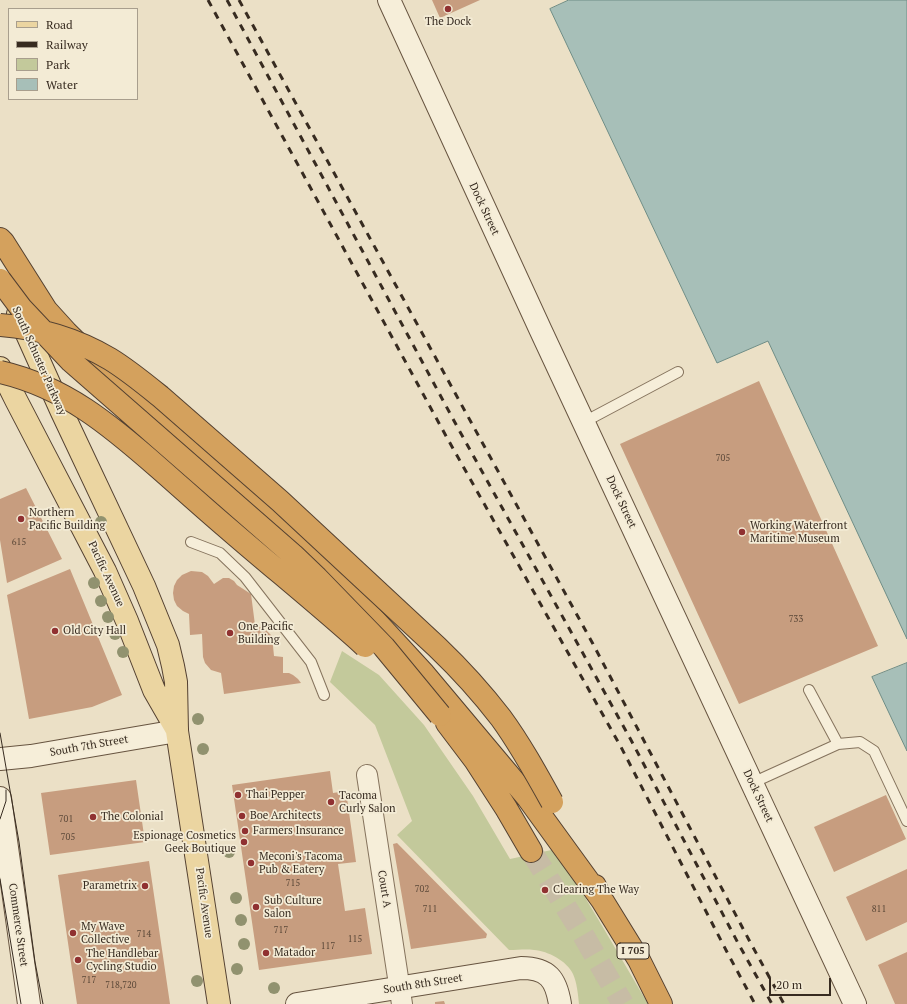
<!DOCTYPE html>
<html>
<head>
<meta charset="utf-8">
<style>
  body { margin:0 }
  #map { position:relative; width:907px; height:1004px; overflow:hidden; background:#ebe0c6; font-family:"PT Serif",serif }
  canvas { display:block }
  .legend { position:absolute; left:8px; top:8px; width:130px; height:92px; box-sizing:border-box; background:#f3ebd5; border:1px solid #a89e8d; margin:0; padding:5px 7px; list-style:none; font-size:12px; color:#372b20 }
  .legend li { display:flex; align-items:center; gap:8px; height:20px }
  .legend b { width:20px; border:1px solid #a89e8d }
  .scale { position:absolute; left:769px; top:978px; width:62px; height:18px; box-sizing:border-box; border:2px solid #372b20; border-top:0; padding-left:5px; font-size:12px; line-height:14px; white-space:nowrap; color:#372b20; -webkit-text-stroke:3px #f3ebd5; paint-order:stroke }
</style>
</head>
<body>
<div id="map">
<canvas width="907" height="1004"></canvas>
<ul class="legend">
<li><b style="height:5px;background:#ebd5a1"></b>Road</li>
<li><b style="height:5px;background:#372b20"></b>Railway</li>
<li><b style="height:11px;background:#c3c99b"></b>Park</li>
<li><b style="height:11px;background:#a7bfb8"></b>Water</li>
</ul>
<div class="scale">20 m</div>
</div>
<script>
const c = document.querySelector('canvas').getContext('2d');
c.lineJoin = 'round';
function paint(path, color) {
  c.fillStyle = color;
  c.fill(path, 'evenodd');
}
function stroke(path, color, width, dash) {
  c.strokeStyle = color;
  c.lineWidth = width;
  c.lineCap = dash ? 'butt' : 'round';
  c.setLineDash(dash || []);
  c.stroke(path);
}
function label(font, color, halo, rows, align = 'center') {
  c.font = font + ' "PT Serif",serif';
  c.lineWidth = 3.5;
  c.setLineDash([]);
  c.textBaseline = 'middle';
  c.strokeStyle = halo;
  c.fillStyle = color;
  for (const [text, x, y, turn = 0] of rows) {
    c.save();
    c.translate(x, y);
    c.rotate((+turn || 0) * Math.PI / 180);
    c.textAlign = isNaN(turn) ? turn : align;
    if (halo) c.strokeText(text, 0, 0);
    c.fillText(text, 0, 0);
    c.restore();
  }
}
paint(new Path2D(`
  M 342,651 L 379,675 L 424,725 L 473,796 L 510,859 L 556,849 L 604,929 L 648,1004 L 579,1004 C 578,994 577,983 573,974 C 567,961 548,951 534,950 C 526,949 518,950 509,950 L 397,835 L 412,821 L 375,725 L 330,682 Z`), '#c3c99b');
const water = new Path2D(`
  M 569,0 L 907,0 L 907,639 L 768,341 L 717,363 L 550,9 Z
  M 907,663 L 907,751 L 872,677 Z`);
paint(water, '#a7bfb8');
stroke(water, '#6f8d86', 1);
paint(new Path2D(`
  M 432,0 L 480,0 L 440,18 Z
  M 759,381 L 878,646 L 739,704 L 620,444 Z
  M 26,488 L 62,559 L 7,583 L 0,540 L 0,499 Z
  M 70,569 L 122,695 L 92,707 L 29,719 L 7,595 Z
  M 191,571 L 202,572 L 208,576 L 214,584 L 223,578 L 229,578 L 234,581 L 237,585 L 251,594 L 255,625 L 265,629 L 272,636 L 274,656 L 283,657 L 283,673 L 289,673 L 293,675 L 298,679 L 301,683 L 224,694 L 221,673 L 211,670 L 205,663 L 203,657 L 202,634 L 190,635 L 189,614 L 183,611 L 177,606 L 174,600 L 173,593 L 174,586 L 177,580 L 182,575 Z
  M 330,771 L 333,793 L 346,791 L 356,862 L 338,864 L 345,911 L 365,908 L 372,954 L 259,970 L 232,785 Z
  M 136,780 L 145,842 L 50,855 L 41,793 Z
  M 886,795 L 906,839 L 834,872 L 814,827 Z
  M 397,843 L 487,934 L 486,938 L 411,949 L 393,844 Z
  M 149,861 L 170,1004 L 77,1004 L 58,875 Z
  M 907,869 L 907,922 L 866,941 L 846,897 Z
  M 907,952 L 907,1004 L 895,1004 L 878,965 Z
  M 444,1001 L 445,1004 L 435,1004 L 435,1002 Z`), '#c79d7f');
stroke(new Path2D(`
  M 531,851 L 582,933 L 623,1004`), '#c7bca5', 22, [22, 11]);
const lane = new Path2D(`
  M 584,422 L 678,372
  M 191,542 L 220,553 L 245,577 L 311,662 L 324,695
  M 809,690 L 838,744
  M 752,783 L 838,744 L 860,742 L 874,751 L 907,821`);
const street = new Path2D(`
  M 367,775 L 402,1004`);
const secondary = new Path2D(`
  M 389,0 L 541,331 L 855,1004
  M 0,759 L 31,756 L 177,731
  M 0,798 L 29,1004
  M 297,1004 L 521,968 C 548,968 556,979 560,1004`);
const primary = new Path2D(`
  M 18,314 L 61,410 L 144,586 L 168,645 L 173,666 L 176,682 L 177,731 L 219,1004
  M 0,368 L 16,400 L 105,571 L 127,621 L 154,690 L 177,730`);
const highway = new Path2D(`
  M 0,239 L 3,242 L 46,310 L 66,332 L 129,394 L 207,462 L 354,598 L 424,674 L 528,798 L 602,900
  M 447,723 L 475,760 L 506,808 L 531,851
  M 595,886 L 602,900 L 639,960 L 661,1004`);
stroke(lane, '#85735d', 12);
stroke(street, '#85735d', 22);
stroke(secondary, '#675440', 24);
stroke(primary, '#544131', 24);
stroke(highway, '#544131', 24);
stroke(lane, '#f6eed9', 10);
stroke(street, '#f6eed9', 20);
stroke(secondary, '#f6eed9', 22);
stroke(primary, '#ebd5a1', 22);
stroke(highway, '#d4a15d', 22);
stroke(new Path2D(`
  M 0,733 L 19,842 L 35,962 L 43,1004
  M 0,819 L 6,801 L 6,790
  M 0,879 L 21,1004`), '#372b20', 1);
stroke(new Path2D(`
  M 208,0 L 446,436 L 621,747 L 727,952 L 755,1004
  M 227,0 L 459,430 L 631,740 L 738,943 L 772,1004
  M 239,0 L 593,644 L 749,940 L 784,1004`), '#372b20', 3, [7, 7]);
const highwayBridge = new Path2D(`
  M 0,280 L 21,308 L 71,361 L 293,555 L 317,578 L 384,647 L 440,715
  M 0,325 C 39,328 76,339 110,359 C 128,370 145,384 161,397 L 280,501 L 437,647 C 460,669 481,692 501,718 C 520,744 536,773 552,802
  M 0,372 C 65,387 110,425 159,468 C 183,489 207,511 232,532 C 276,570 322,607 365,646`);
stroke(highwayBridge, '#544131', 24, []);
stroke(highwayBridge, '#d4a15d', 22);
c.fillStyle = '#91926f';
for (const [x, y] of [
  [101,522],
  [94,583],
  [101,601],
  [108,617],
  [115,634],
  [123,652],
  [198,719],
  [203,749],
  [229,852],
  [236,898],
  [241,920],
  [244,944],
  [237,969],
  [197,981],
  [274,988]
]) {
  c.beginPath();
  c.arc(x, y, 6, 0, 2 * Math.PI);
  c.fill();
}
for (const [x, y, r, color] of [
  [448,9,4,"#903131"],
  [21,519,4,"#903131"],
  [742,532,4,"#903131"],
  [55,631,4,"#903131"],
  [230,633,4,"#903131"],
  [238,795,4,"#903131"],
  [331,802,4,"#903131"],
  [242,816,4,"#903131"],
  [93,817,4,"#903131"],
  [245,831,4,"#903131"],
  [244,842,4,"#903131"],
  [251,863,4,"#903131"],
  [145,886,4,"#903131"],
  [545,890,4,"#903131"],
  [256,907,4,"#903131"],
  [73,933,4,"#903131"],
  [266,953,4,"#903131"],
  [78,960,4,"#903131"]
]) {
  const dot = new Path2D();
  dot.arc(x, y, r, 0, 2 * Math.PI);
  c.fillStyle = color;
  c.fill(dot);
  stroke(dot, '#f3ebd5', 1.5);
}
label('9px', '#5b4838', null, [
  ["705",723,458],
  ["615",19,542],
  ["733",796,619],
  ["701",66,819],
  ["705",68,837],
  ["715",293,883],
  ["702",422,889],
  ["711",430,909],
  ["811",879,909],
  ["717",281,930],
  ["714",144,934],
  ["115",355,939],
  ["117",328,946],
  ["717",89,980],
  ["718,720",121,985]
]);
for (const [x, y, w] of [
  [633,951,32]
]) {
  const box = new Path2D();
  box.roundRect(x - w / 2, y - 8, w, 16, 3);
  c.fillStyle = '#f3ebd5';
  c.fill(box);
  stroke(box, '#372b20', 1);
}
label('bold 10px', '#372b20', null, [
  ["I 705",633,951]
]);
label('11px', '#372b20', '#f3ebd5', [
  ["The Dock",448,22,"center"],
  ["Northern",29,513],
  ["Pacific Building",29,526],
  ["Working Waterfront",750,526],
  ["Maritime Museum",750,539],
  ["One Pacific",238,627],
  ["Building",238,640],
  ["Old City Hall",63,631],
  ["Thai Pepper",246,795],
  ["Tacoma",339,796],
  ["Curly Salon",339,809],
  ["Boe Architects",250,816],
  ["The Colonial",101,817],
  ["Farmers Insurance",253,831],
  ["Espionage Cosmetics",236,836,"right"],
  ["Geek Boutique",236,849,"right"],
  ["Meconi's Tacoma",259,857],
  ["Pub & Eatery",259,870],
  ["Parametrix",137,886,"right"],
  ["Clearing The Way",553,890],
  ["Sub Culture",264,901],
  ["Salon",264,914],
  ["My Wave",81,927],
  ["Collective",81,940],
  ["Matador",274,953],
  ["The Handlebar",86,954],
  ["Cycling Studio",86,967]
], 'left');
label('11px', '#372b20', '#f3ebd5', [
  ["Dock Street",484,209,65],
  ["South Schuster Parkway",39,361,66],
  ["Dock Street",621,502,65],
  ["Pacific Avenue",106,574,65],
  ["South 7th Street",89,746,-10],
  ["Dock Street",758,796,65],
  ["Court A",384,889,81],
  ["Pacific Avenue",204,903,82],
  ["Commerce Street",18,925,82],
  ["South 8th Street",423,984,-9]
]);
</script>
</body>
</html>
